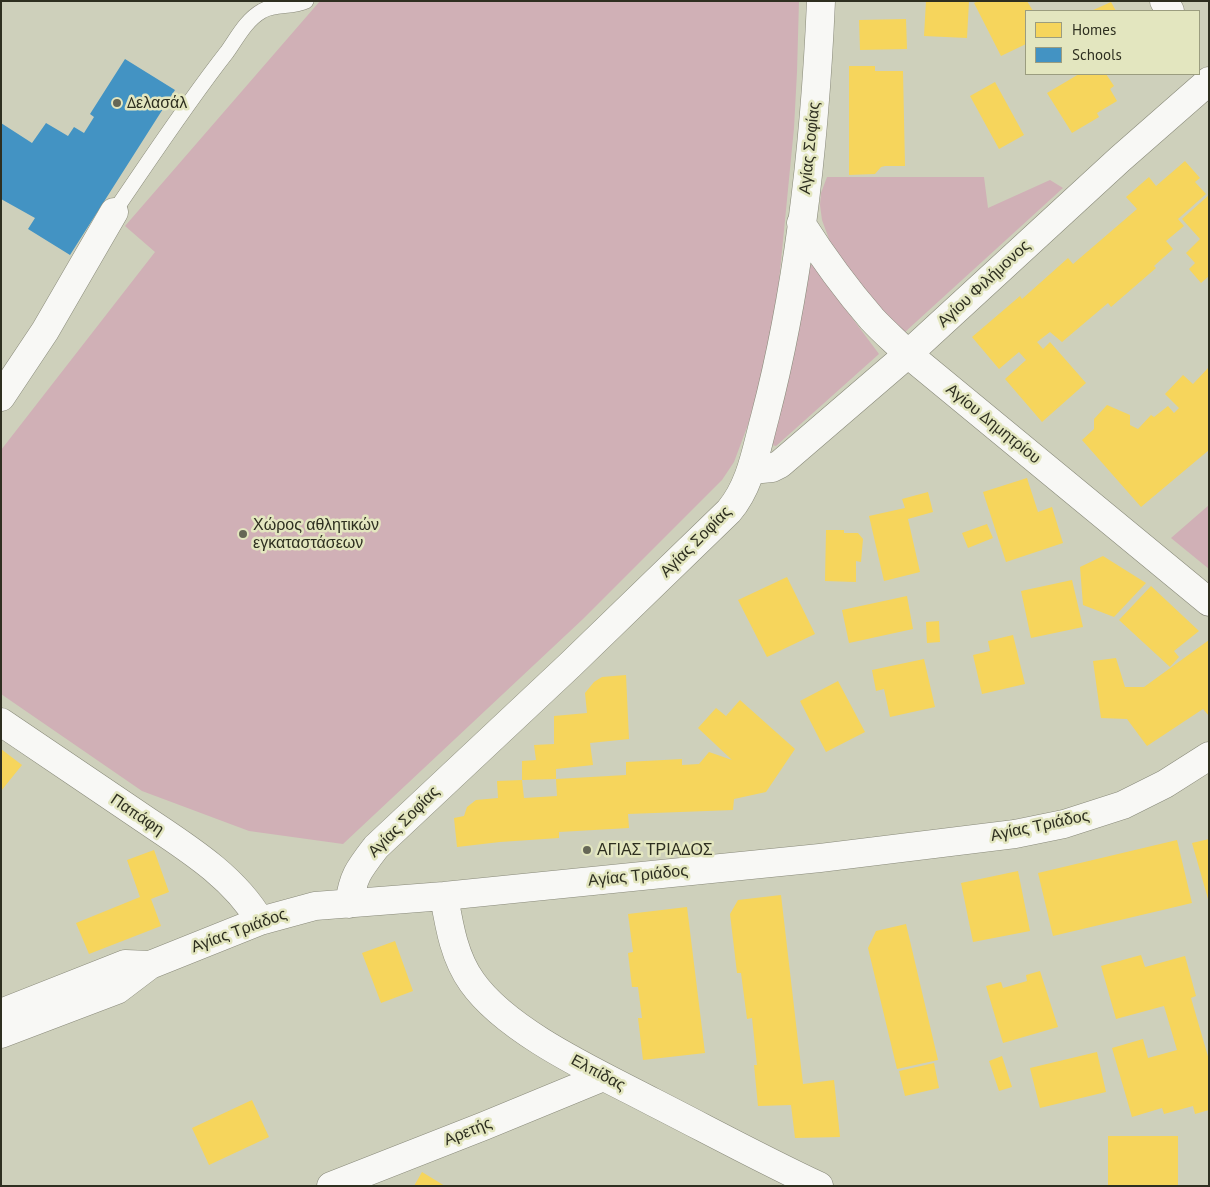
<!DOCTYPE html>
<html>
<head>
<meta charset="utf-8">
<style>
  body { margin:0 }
  #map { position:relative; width:1210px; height:1187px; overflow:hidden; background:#ced0bb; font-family:"PT Sans",sans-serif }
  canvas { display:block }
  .frame { position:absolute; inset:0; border:2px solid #2e2f20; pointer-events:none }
  .legend { position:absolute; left:1025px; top:10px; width:175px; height:65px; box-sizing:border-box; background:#e3e6bf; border:1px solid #9b9d7f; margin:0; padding:6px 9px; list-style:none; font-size:15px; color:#2e2f20 }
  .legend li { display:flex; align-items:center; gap:10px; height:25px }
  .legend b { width:25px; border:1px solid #9b9d7f }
</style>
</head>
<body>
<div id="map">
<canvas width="1210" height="1187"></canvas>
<div class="frame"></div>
<ul class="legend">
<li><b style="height:14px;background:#f6d55c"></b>Homes</li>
<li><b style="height:14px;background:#4393c3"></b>Schools</li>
</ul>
</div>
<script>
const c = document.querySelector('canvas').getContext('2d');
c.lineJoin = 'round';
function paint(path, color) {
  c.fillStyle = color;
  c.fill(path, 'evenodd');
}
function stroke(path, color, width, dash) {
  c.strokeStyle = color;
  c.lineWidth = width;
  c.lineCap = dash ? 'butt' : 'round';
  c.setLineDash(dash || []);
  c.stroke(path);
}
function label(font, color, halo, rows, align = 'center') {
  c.font = font + ' "PT Sans",sans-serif';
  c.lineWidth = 5;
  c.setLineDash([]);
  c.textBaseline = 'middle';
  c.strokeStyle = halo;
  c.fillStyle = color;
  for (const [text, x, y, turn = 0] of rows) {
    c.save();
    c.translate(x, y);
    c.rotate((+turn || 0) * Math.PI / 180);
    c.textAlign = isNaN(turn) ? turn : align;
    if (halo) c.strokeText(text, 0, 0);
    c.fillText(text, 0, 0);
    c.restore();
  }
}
paint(new Path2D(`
  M 320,1 L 799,1 L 797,72 L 794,128 L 777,302 L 764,366 L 749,422 L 734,462 L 722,480 L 583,619 L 343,844 L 249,831 L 142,791 L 1,694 L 1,450 L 155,252 L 125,226 Z
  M 827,177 L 984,177 L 988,208 L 1050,180 L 1063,188 L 905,332 L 881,312 L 833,250 L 822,220 L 820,205 L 821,193 Z
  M 809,264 L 818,267 L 847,311 L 879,354 L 776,446 L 772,445 L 795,350 Z
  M 1209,505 L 1209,569 L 1171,538 Z`), '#d0b0b6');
paint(new Path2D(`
  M 926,1 L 969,1 L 967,38 L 924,36 Z
  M 978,1 L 1027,1 L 1033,11 L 1026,11 L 1026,44 L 1001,56 L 974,3 Z
  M 1111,2 L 1116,11 L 1091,11 Z
  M 906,19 L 907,49 L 860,50 L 859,20 Z
  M 849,66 L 875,66 L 875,71 L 903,71 L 905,166 L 885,166 L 881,167 L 875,174 L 849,175 Z
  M 1079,74 L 1106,74 L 1114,86 L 1110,89 L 1117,101 L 1097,113 L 1099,117 L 1072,133 L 1047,93 Z
  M 995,82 L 1024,135 L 999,149 L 970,96 Z
  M 1185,161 L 1200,178 L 1195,182 L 1206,194 L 1178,219 L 1184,226 L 1166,241 L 1173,249 L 1154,266 L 1156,268 L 1111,307 L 1108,303 L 1062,342 L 1050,332 L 1037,342 L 1043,349 L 1050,342 L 1086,383 L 1042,422 L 1005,379 L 1026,360 L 1019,352 L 999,369 L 972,337 L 1020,296 L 1022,299 L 1068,258 L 1073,264 L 1137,209 L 1126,197 L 1149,177 L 1156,186 Z
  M 1209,195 L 1209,276 L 1201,283 L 1189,269 L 1195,263 L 1186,253 L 1200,239 L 1182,219 Z
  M 1209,367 L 1209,450 L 1141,507 L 1082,440 L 1094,429 L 1094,419 L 1107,405 L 1130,415 L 1130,425 L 1138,429 L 1151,415 L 1154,417 L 1168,406 L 1174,413 L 1179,408 L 1165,394 L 1183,375 L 1193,384 Z
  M 1027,478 L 1038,512 L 1052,507 L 1063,543 L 1006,562 L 983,492 Z
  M 928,492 L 933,512 L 908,519 L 920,572 L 884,581 L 869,516 L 905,508 L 902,499 Z
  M 987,524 L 993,538 L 968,548 L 962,533 Z
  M 826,530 L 844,530 L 844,533 L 858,533 L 863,539 L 861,562 L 856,561 L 856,582 L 825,581 Z
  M 1103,556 L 1146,583 L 1114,617 L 1083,605 L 1080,567 Z
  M 787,577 L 815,634 L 767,657 L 738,600 Z
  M 1072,580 L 1083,627 L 1031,638 L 1021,591 Z
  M 1151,586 L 1199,631 L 1174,651 L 1179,657 L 1170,667 L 1119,620 Z
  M 907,596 L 913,629 L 849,643 L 842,610 Z
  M 939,621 L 940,642 L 927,643 L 926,622 Z
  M 1013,635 L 1025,684 L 982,694 L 973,655 L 990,651 L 988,641 Z
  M 1209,640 L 1209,716 L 1203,709 L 1147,746 L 1127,719 L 1101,718 L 1093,661 L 1116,658 L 1125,687 L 1144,687 Z
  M 924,659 L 935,707 L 890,717 L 884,689 L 876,691 L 872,670 Z
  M 626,675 L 629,739 L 590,743 L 593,765 L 556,769 L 556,779 L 626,775 L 626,762 L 682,759 L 682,765 L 699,764 L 709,752 L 732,760 L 698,728 L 716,708 L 726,716 L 740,700 L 795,749 L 766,792 L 734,799 L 733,810 L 628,814 L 629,828 L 559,832 L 559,838 L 500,842 L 457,847 L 454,818 L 464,816 L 467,807 L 476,800 L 498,798 L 497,781 L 522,780 L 524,798 L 557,796 L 556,779 L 522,780 L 522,761 L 536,760 L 534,745 L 554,744 L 554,716 L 587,713 L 585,693 L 594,682 L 602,677 Z
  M 838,681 L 865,732 L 826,752 L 800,701 Z
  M 1,749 L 22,765 L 1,791 Z
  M 1209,839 L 1209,899 L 1208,899 L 1192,843 Z
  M 1177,840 L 1192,903 L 1053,936 L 1038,873 Z
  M 154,850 L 169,892 L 151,899 L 161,926 L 89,954 L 76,923 L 140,897 L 127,860 Z
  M 1018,871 L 1030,931 L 973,942 L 961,883 Z
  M 781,895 L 803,1084 L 834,1080 L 840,1137 L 795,1138 L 791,1105 L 758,1106 L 754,1065 L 757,1065 L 752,1018 L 747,1019 L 741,973 L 737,973 L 730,914 L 738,900 Z
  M 687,907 L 705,1053 L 643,1060 L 638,1018 L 642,1018 L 638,987 L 632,987 L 628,953 L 633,952 L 628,914 Z
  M 906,924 L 938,1060 L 897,1069 L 868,948 L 876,931 Z
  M 395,941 L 413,991 L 381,1003 L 362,953 Z
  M 1141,955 L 1145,967 L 1185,956 L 1196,996 L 1191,998 L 1209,1060 L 1209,1110 L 1195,1114 L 1193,1106 L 1164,1114 L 1162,1108 L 1132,1117 L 1112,1048 L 1143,1039 L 1148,1058 L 1177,1050 L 1164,1006 L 1116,1019 L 1101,966 Z
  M 1040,971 L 1058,1027 L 1003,1043 L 986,986 L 1001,982 L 1003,988 L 1027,981 L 1026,975 Z
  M 1097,1052 L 1106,1092 L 1040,1108 L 1030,1068 Z
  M 1002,1056 L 1012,1087 L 999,1091 L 989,1061 Z
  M 934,1063 L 939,1088 L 905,1096 L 899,1071 Z
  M 252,1100 L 269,1137 L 209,1165 L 192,1128 Z
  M 1108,1136 L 1178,1136 L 1178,1186 L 1108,1186 Z
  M 422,1172 L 445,1186 L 414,1186 Z`), '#f6d55c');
paint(new Path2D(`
  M 125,59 L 175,90 L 70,255 L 28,229 L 35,218 L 1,199 L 1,123 L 32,143 L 46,123 L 68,136 L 74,127 L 84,133 L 94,117 L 90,114 Z`), '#4393c3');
const service = new Path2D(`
  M 114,212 C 151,158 187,103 227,52 C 237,38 246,20 262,11 C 275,3 292,8 306,1`);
const minor = new Path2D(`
  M 1164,1 L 1170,11
  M 801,223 C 822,256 846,289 872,319 C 883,331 896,342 908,354 L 1209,602
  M 1,397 L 45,331 L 114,212
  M 751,470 L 772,468 L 780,464 L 908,354 L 1120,159 L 1209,81
  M 1,722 C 45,752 90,782 134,812 C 179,843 232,873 260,921
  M 444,896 C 449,925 454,957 472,982 C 508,1033 598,1073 653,1102 C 708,1130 763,1160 819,1186
  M 349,904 C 353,876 359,869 376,847 L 570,665 L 729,511 C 751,485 756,450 765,417 C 800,283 815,140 821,1
  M 1,1013 L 125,964 L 150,965
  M 1,1034 L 117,990 L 150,965 L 260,921 L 315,906 L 444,896 L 820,858 L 1015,834 L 1064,824 L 1123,805 L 1165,784 L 1209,756
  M 331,1186 L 484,1126 L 603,1077`);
stroke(service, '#888979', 16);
stroke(minor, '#888979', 29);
stroke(service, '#f8f8f5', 15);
stroke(minor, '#f8f8f5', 28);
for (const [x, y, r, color] of [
  [117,103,5,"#666756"],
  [243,534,5,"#666756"],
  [587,850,5,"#666756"]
]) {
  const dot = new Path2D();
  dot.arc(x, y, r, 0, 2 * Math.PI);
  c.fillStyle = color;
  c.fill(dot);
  stroke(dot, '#e3e6bf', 2);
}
label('16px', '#2e2f20', '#e3e6bf', [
  ["Δελασάλ",127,103],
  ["Χώρος αθλητικών",253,525],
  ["εγκαταστάσεων",253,543],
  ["ΑΓΙΑΣ ΤΡΙΑΔΟΣ",597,850]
], 'left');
label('16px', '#2e2f20', '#e3e6bf', [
  ["Αγίας Σοφίας",810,148,-84],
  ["Αγίου Φιλήμονος",984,284,-43],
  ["Αγίου Δημητρίου",993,424,39],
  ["Αγίας Σοφίας",696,542,-45],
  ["Παπάφη",137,815,34],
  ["Αγίας Σοφίας",404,822,-45],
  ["Αγίας Τριάδος",1040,826,-12],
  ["Αγίας Τριάδος",638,876,-6],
  ["Αγίας Τριάδος",239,931,-20],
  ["Ελπίδας",598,1073,28],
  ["Αρετής",468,1132,-22]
]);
</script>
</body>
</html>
